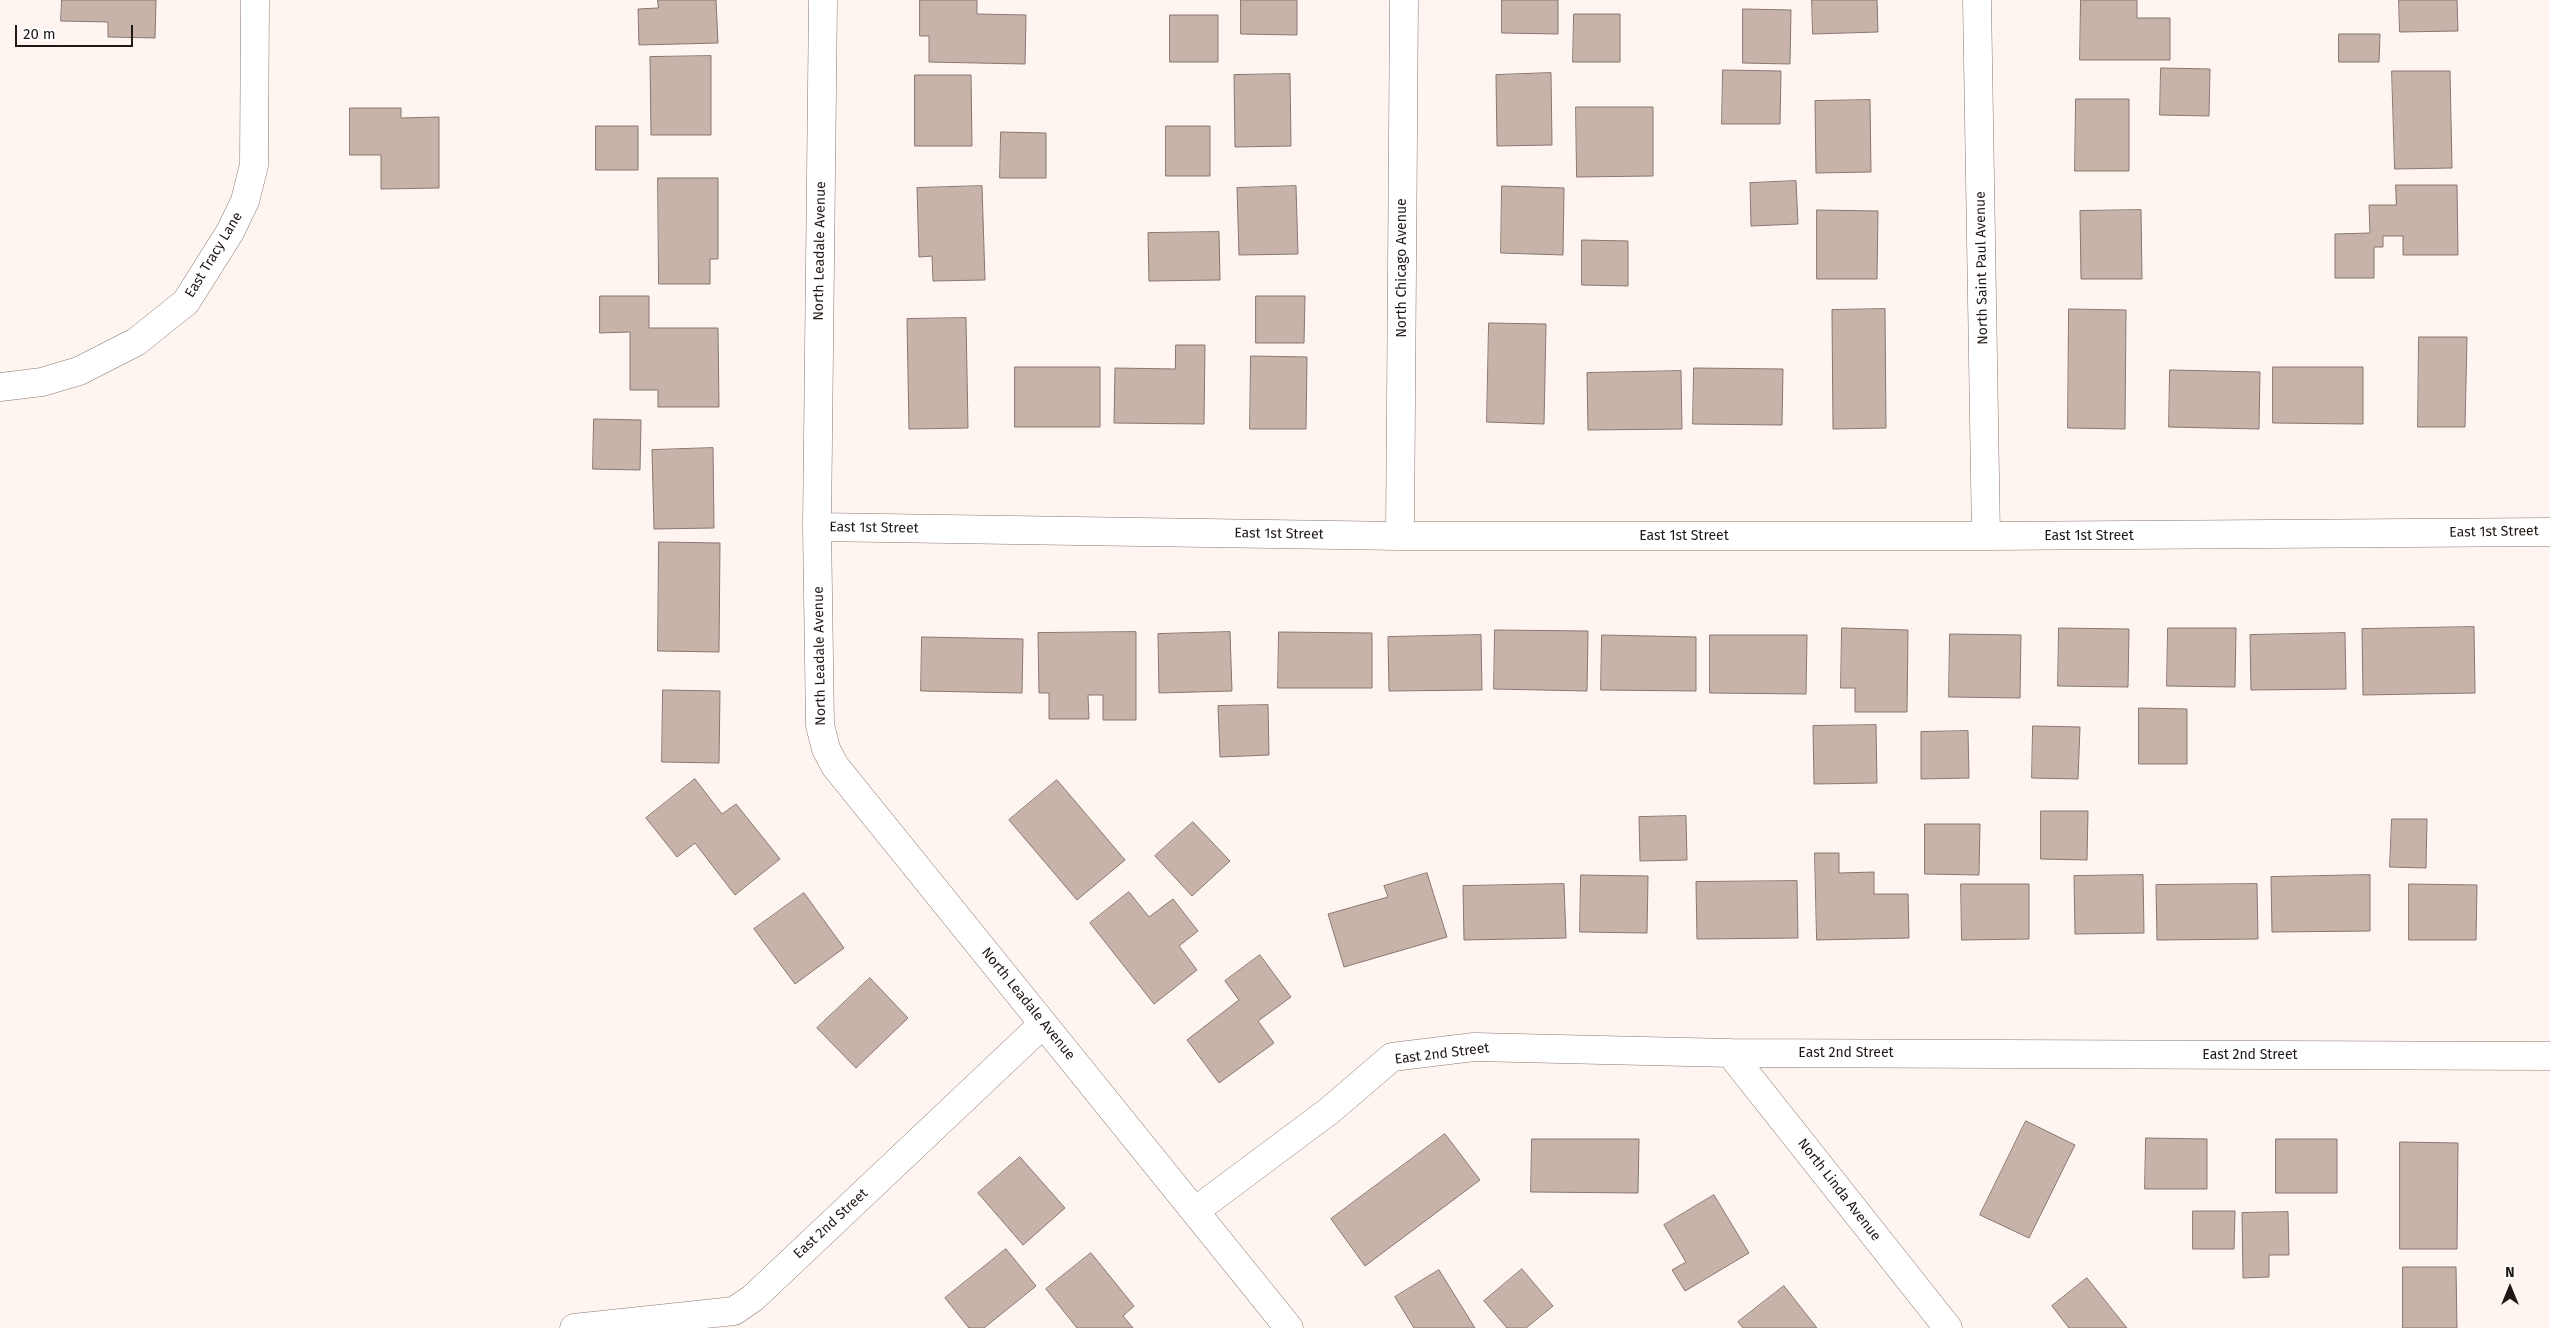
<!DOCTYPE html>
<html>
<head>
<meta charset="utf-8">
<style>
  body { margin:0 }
  #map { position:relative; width:2550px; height:1328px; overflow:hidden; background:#fef5f1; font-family:"Fira Sans",sans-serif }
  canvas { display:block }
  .north { position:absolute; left:2485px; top:1263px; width:50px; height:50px; -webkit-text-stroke:4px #fff; paint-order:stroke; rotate:0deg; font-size:14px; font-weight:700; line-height:20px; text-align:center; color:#201815 }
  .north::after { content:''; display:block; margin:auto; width:18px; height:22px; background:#201815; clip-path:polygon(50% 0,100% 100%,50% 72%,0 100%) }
  .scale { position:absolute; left:15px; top:25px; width:118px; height:22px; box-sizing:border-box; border:2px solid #201815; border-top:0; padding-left:6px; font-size:15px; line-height:18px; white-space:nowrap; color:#201815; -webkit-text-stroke:4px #fff; paint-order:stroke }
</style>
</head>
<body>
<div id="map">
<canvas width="2550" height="1328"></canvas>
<div class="north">N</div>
<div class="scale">20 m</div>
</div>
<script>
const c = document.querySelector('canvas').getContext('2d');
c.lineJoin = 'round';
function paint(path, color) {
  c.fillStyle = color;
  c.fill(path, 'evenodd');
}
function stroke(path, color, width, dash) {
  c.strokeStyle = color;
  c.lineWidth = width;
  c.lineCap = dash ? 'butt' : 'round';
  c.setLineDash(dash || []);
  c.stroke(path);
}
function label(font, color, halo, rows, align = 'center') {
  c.font = font + ' "Fira Sans",sans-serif';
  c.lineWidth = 5;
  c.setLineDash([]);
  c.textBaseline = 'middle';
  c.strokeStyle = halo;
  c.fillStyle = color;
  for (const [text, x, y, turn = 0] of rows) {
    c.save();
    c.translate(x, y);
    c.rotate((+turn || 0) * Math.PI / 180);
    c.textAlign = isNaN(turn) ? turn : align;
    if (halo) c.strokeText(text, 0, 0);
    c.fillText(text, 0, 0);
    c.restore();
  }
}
const building = new Path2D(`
  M 62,0 L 156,0 L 155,38 L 108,37 L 108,22 L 61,21 Z
  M 658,0 L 716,0 L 718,43 L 639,45 L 638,9 L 658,8 Z
  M 920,0 L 977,0 L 977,14 L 1026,15 L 1025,64 L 929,62 L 929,36 L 920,36 Z
  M 1241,0 L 1297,0 L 1297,35 L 1241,34 Z
  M 1502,0 L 1558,0 L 1558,34 L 1502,33 Z
  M 1812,0 L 1877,0 L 1878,32 L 1813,34 Z
  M 2081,0 L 2137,0 L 2137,18 L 2170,18 L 2170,60 L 2080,60 Z
  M 2399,0 L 2457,0 L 2458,31 L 2400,32 Z
  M 1743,9 L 1791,10 L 1790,64 L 1743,63 Z
  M 1574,14 L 1620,14 L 1620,62 L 1573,62 Z
  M 1170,15 L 1218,15 L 1218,62 L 1170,62 Z
  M 2339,34 L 2380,34 L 2379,62 L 2339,62 Z
  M 711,56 L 711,135 L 651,135 L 650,57 Z
  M 2161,68 L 2210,69 L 2209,116 L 2160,115 Z
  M 1723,70 L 1781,71 L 1780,124 L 1722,124 Z
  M 2392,71 L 2450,71 L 2452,168 L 2395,169 Z
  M 1551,73 L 1552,145 L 1497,146 L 1496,75 Z
  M 1290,74 L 1291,146 L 1235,147 L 1234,75 Z
  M 915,75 L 971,75 L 972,146 L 915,146 Z
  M 2076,99 L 2129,99 L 2129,171 L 2075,171 Z
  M 1870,100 L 1871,172 L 1816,173 L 1815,101 Z
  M 1576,107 L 1653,107 L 1653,176 L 1577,177 Z
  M 350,108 L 401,108 L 401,118 L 439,117 L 439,188 L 381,189 L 381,155 L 350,155 Z
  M 596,126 L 638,126 L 638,170 L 596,170 Z
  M 1166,126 L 1210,126 L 1210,176 L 1166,176 Z
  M 1001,132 L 1046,133 L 1046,178 L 1000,178 Z
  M 658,178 L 718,178 L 718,259 L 710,259 L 710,284 L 659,284 Z
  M 1796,181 L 1798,224 L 1751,226 L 1750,183 Z
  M 2396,185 L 2457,185 L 2458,255 L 2403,255 L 2403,236 L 2383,236 L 2383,247 L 2374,247 L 2374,278 L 2335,278 L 2335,234 L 2370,233 L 2369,205 L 2396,205 Z
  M 982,186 L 985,280 L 933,281 L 932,256 L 919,257 L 917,188 Z
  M 1296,186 L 1298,254 L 1239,255 L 1237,188 Z
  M 1502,186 L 1564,188 L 1563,255 L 1501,253 Z
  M 1817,210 L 1878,211 L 1877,279 L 1817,279 Z
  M 2141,210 L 2142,279 L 2081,279 L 2080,211 Z
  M 1219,232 L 1220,280 L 1149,281 L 1148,233 Z
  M 1582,240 L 1628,241 L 1628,286 L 1582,285 Z
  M 600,296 L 649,296 L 649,328 L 718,328 L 719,407 L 658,407 L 658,390 L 630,390 L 630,332 L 600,333 Z
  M 1256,296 L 1305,296 L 1304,343 L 1256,343 Z
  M 1885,309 L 1886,428 L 1833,429 L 1832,310 Z
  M 2069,309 L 2126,310 L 2125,429 L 2068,428 Z
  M 966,318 L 968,428 L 909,429 L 907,319 Z
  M 1489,323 L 1546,324 L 1544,424 L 1487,422 Z
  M 2419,337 L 2467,337 L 2465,427 L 2418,427 Z
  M 1176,345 L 1205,345 L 1204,424 L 1114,423 L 1115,368 L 1175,369 Z
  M 1251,356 L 1307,357 L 1306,429 L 1250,429 Z
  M 1015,367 L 1100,367 L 1100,427 L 1015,427 Z
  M 2273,367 L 2363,367 L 2363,424 L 2273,423 Z
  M 1694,368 L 1783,369 L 1782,425 L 1693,424 Z
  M 2170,370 L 2260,372 L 2259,429 L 2169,427 Z
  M 1681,371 L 1682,429 L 1588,430 L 1587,373 Z
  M 594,419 L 641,420 L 640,470 L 593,469 Z
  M 713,448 L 714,528 L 654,529 L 652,450 Z
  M 659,542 L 720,543 L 719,652 L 658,651 Z
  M 2474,627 L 2475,693 L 2363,695 L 2362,629 Z
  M 1842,628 L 1908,630 L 1907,712 L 1855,712 L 1855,688 L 1841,688 Z
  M 2059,628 L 2129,629 L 2128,687 L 2058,686 Z
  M 2168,628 L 2236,628 L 2235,687 L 2167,686 Z
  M 1495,630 L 1588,631 L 1587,691 L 1494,689 Z
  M 1136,632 L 1136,720 L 1103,720 L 1103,695 L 1088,695 L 1089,719 L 1049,719 L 1049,693 L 1039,693 L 1038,633 Z
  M 1230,632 L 1232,691 L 1159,693 L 1158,634 Z
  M 1279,632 L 1372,633 L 1372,688 L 1278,688 Z
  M 2345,633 L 2346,689 L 2251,690 L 2250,635 Z
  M 1950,634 L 2021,635 L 2020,698 L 1949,697 Z
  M 1481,635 L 1482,690 L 1389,691 L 1388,637 Z
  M 1602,635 L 1696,637 L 1696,691 L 1601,690 Z
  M 1710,635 L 1807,635 L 1806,694 L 1710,693 Z
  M 922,637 L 1023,639 L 1022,693 L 921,691 Z
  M 663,690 L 720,691 L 719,763 L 662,762 Z
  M 1268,705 L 1269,755 L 1220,757 L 1218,706 Z
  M 2139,708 L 2187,709 L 2187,764 L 2139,764 Z
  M 1876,725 L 1877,783 L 1814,784 L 1813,726 Z
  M 2033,726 L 2080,727 L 2078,779 L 2032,778 Z
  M 1968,731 L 1969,778 L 1921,779 L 1921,732 Z
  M 695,779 L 722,814 L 736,804 L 780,859 L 735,895 L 695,843 L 677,857 L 646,818 Z
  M 1057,780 L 1125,860 L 1077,900 L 1009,820 Z
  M 2041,811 L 2088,811 L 2087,860 L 2041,859 Z
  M 1686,816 L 1687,860 L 1640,861 L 1639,817 Z
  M 2392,819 L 2427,819 L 2426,868 L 2390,867 Z
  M 1193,822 L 1230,861 L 1192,896 L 1155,856 Z
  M 1925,824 L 1980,824 L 1979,875 L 1925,874 Z
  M 1815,853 L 1839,853 L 1839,873 L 1874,872 L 1874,894 L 1908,894 L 1909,938 L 1817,940 Z
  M 1427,873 L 1447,937 L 1344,967 L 1328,914 L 1388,897 L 1384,886 Z
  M 1581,875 L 1648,876 L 1647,933 L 1580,932 Z
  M 2143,875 L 2144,933 L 2075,934 L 2074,876 Z
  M 2370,875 L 2370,931 L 2272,932 L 2271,877 Z
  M 1797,881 L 1798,938 L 1697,939 L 1696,882 Z
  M 1564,884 L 1566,938 L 1464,940 L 1463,886 Z
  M 1961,884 L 2029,884 L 2029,939 L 1962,940 Z
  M 2257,884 L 2258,939 L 2157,940 L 2156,885 Z
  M 2409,884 L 2477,885 L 2476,940 L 2409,940 Z
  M 1129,892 L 1149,917 L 1173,899 L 1198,931 L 1179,946 L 1197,970 L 1154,1004 L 1090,923 Z
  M 804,893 L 844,948 L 795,984 L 754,929 Z
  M 1260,955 L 1291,997 L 1258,1021 L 1274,1043 L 1219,1083 L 1187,1040 L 1239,1000 L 1225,981 Z
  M 870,978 L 908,1018 L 856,1068 L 817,1028 Z
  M 2026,1121 L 2075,1145 L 2029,1238 L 1980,1215 Z
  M 1445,1134 L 1480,1180 L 1365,1266 L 1331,1219 Z
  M 2146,1138 L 2207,1139 L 2207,1189 L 2145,1189 Z
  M 1532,1139 L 1639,1139 L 1638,1193 L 1531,1192 Z
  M 2276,1139 L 2337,1139 L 2337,1193 L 2276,1193 Z
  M 2400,1142 L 2458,1143 L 2457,1249 L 2400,1249 Z
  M 1020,1157 L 1065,1208 L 1023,1245 L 978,1193 Z
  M 1714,1195 L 1749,1253 L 1685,1291 L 1672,1270 L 1686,1262 L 1664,1225 Z
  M 2193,1211 L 2235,1211 L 2234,1249 L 2193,1249 Z
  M 2288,1212 L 2289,1255 L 2269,1255 L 2269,1277 L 2243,1278 L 2242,1213 Z
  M 1006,1249 L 1036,1286 L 984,1328 L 969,1328 L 945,1298 Z
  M 1091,1253 L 1134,1306 L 1123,1316 L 1133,1328 L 1077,1328 L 1046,1289 Z
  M 2403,1267 L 2456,1267 L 2457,1328 L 2403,1328 Z
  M 1522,1269 L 1553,1306 L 1526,1328 L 1507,1328 L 1484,1301 Z
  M 1439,1270 L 1475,1328 L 1414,1328 L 1395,1297 Z
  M 2087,1278 L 2127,1328 L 2069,1328 L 2052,1306 Z
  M 1784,1286 L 1817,1328 L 1743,1328 L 1738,1322 Z`);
paint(building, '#c8b3aa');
stroke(building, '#8a766e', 1);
const minor = new Path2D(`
  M 823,0 L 817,527 L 820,725 L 826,749 L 835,766 L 1289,1328
  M 1977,0 L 1986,536
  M 0,387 L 42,382 L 79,371 L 136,342 L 186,302 L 230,232 L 245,201 L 254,165 L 255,0
  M 817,527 L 1400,536 L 1986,536 L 2550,532
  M 1400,536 L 1404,0
  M 1730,1053 L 1948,1328
  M 1195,1211 L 1329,1111 L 1392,1057 L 1474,1047 L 1730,1053 L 2550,1056
  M 574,1328 L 734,1311 L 753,1298 L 1043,1024`);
stroke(minor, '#8b7870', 29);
stroke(minor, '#fff', 28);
label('14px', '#201815', '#fff', [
  ["North Leadale Avenue",820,251,-89],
  ["East Tracy Lane",214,255,-59],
  ["North Chicago Avenue",1402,268,-90],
  ["North Saint Paul Avenue",1982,268,-91],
  ["East 1st Street",874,528,1],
  ["East 1st Street",2494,532,-1],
  ["East 1st Street",1279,534,1],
  ["East 1st Street",1684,536],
  ["East 1st Street",2089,536],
  ["North Leadale Avenue",820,656,-91],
  ["North Leadale Avenue",1028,1004,51],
  ["East 2nd Street",1846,1053],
  ["East 2nd Street",1442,1054,-7],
  ["East 2nd Street",2250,1055],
  ["North Linda Avenue",1839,1190,52],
  ["East 2nd Street",831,1224,-43]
]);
</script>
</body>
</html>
